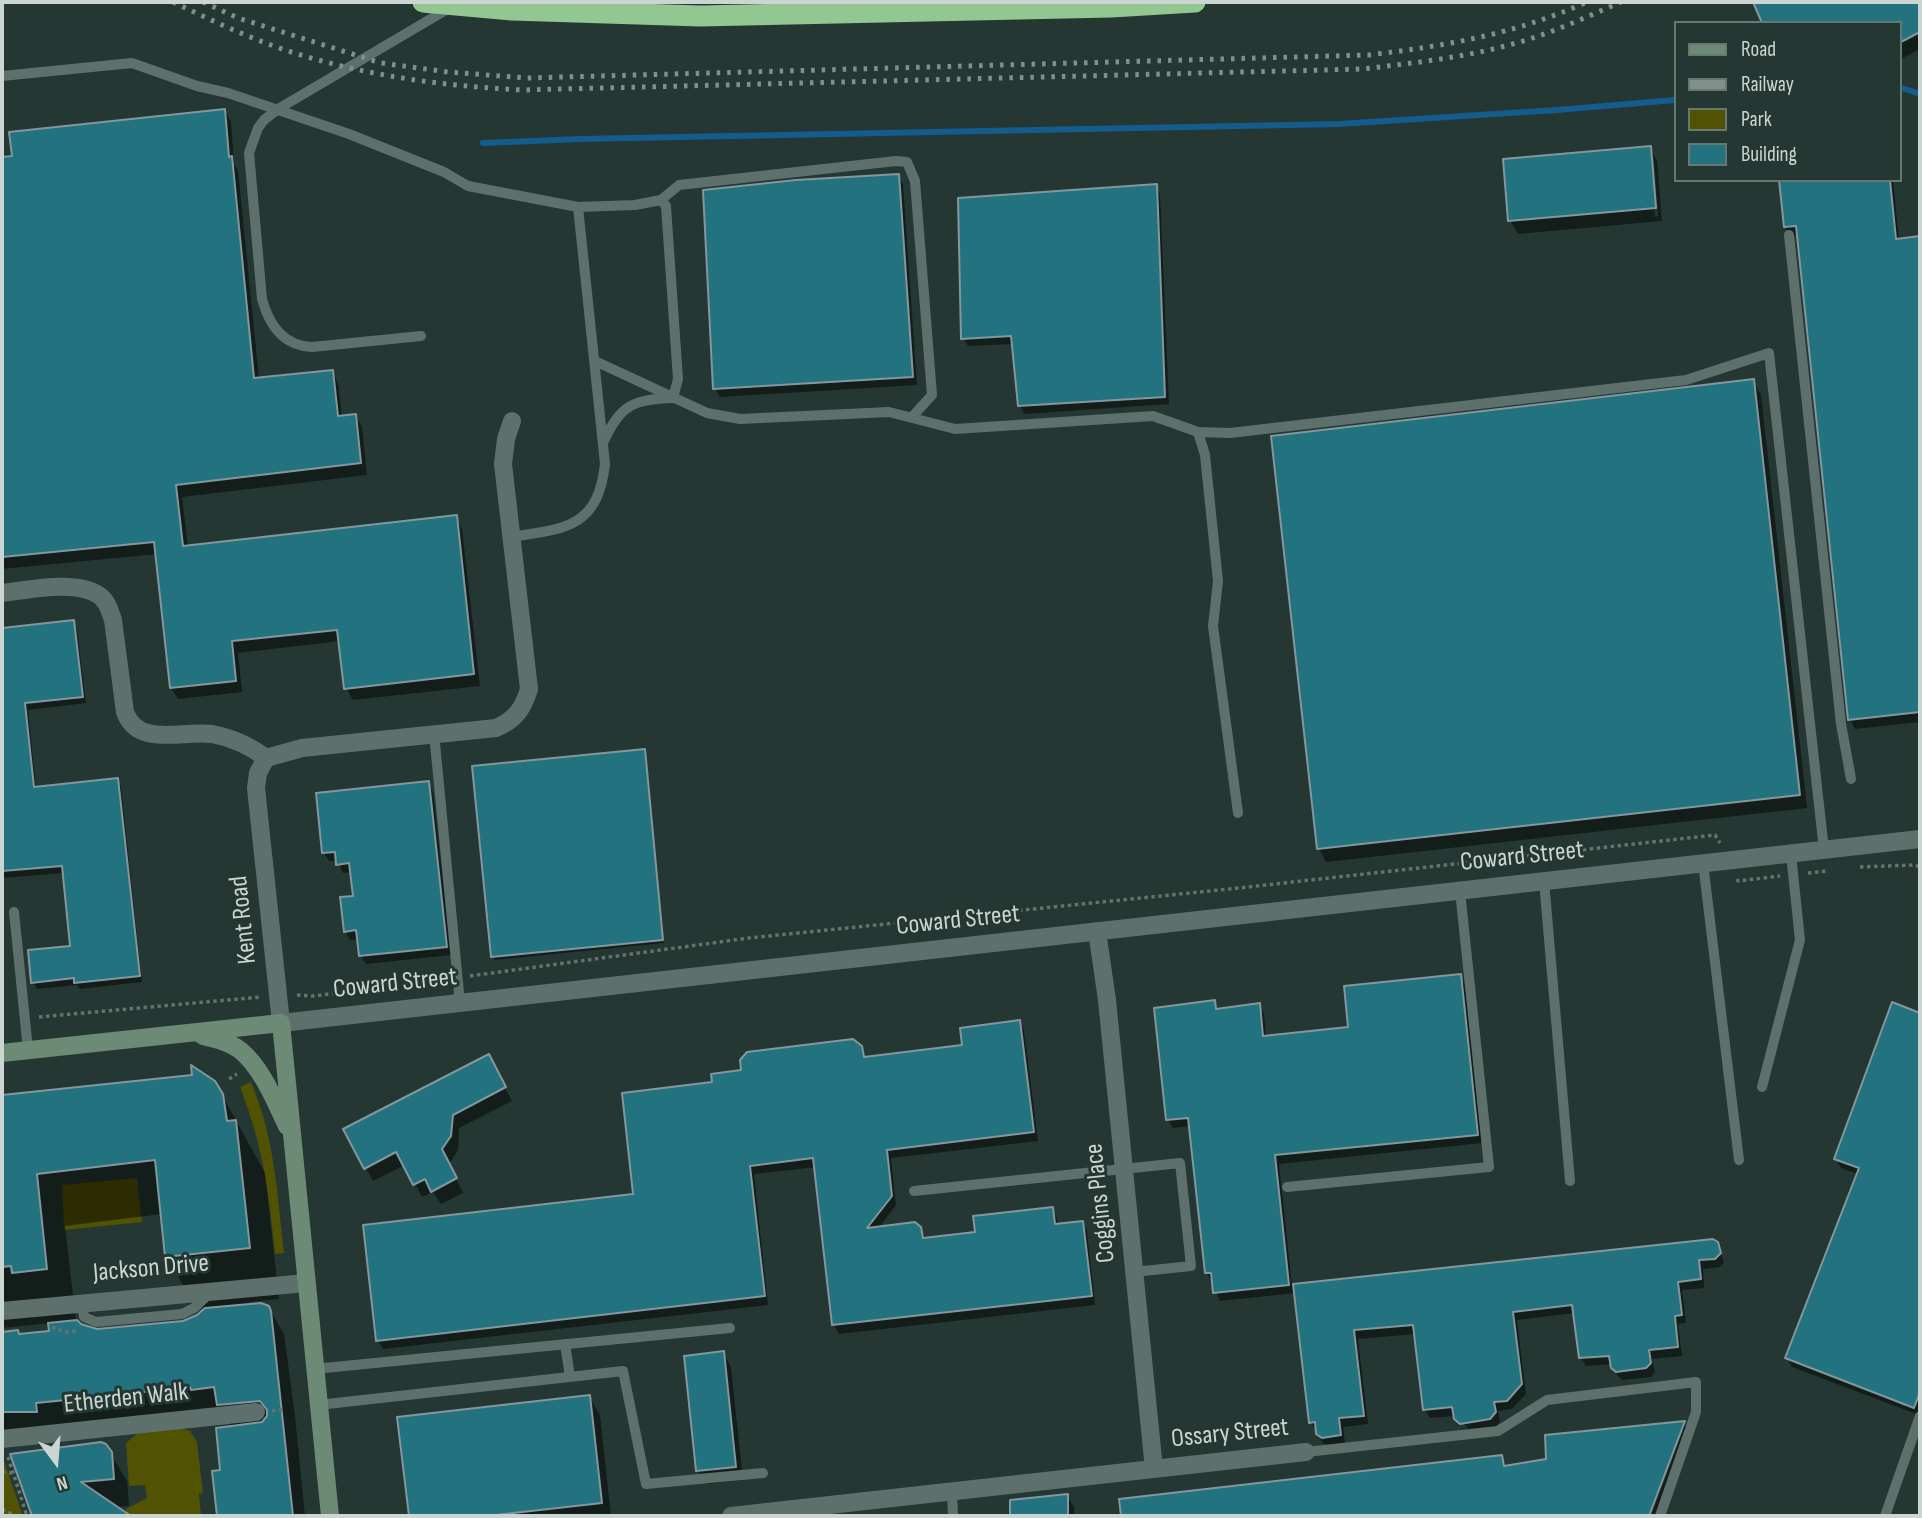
<!DOCTYPE html>
<html>
<head>
<meta charset="utf-8">
<style>
  body { margin:0 }
  #map { position:relative; width:1922px; height:1518px; overflow:hidden; background:#253732; font-family:"Sofia Sans Condensed",sans-serif }
  canvas { display:block }
  .frame { position:absolute; inset:0; border:4px solid #cbd6d3; pointer-events:none }
  .legend { position:absolute; left:1674px; top:21px; width:228px; height:161px; box-sizing:border-box; background:#253732; border:2px solid #677772; margin:0; padding:9px 12px; list-style:none; font-size:21px; color:#cbd6d3 }
  .legend li { display:flex; align-items:center; gap:14px; height:35px }
  .legend b { width:35px; border:2px solid #677772 }
  .north { position:absolute; left:21px; top:1427px; width:70px; height:70px; -webkit-text-stroke:5px #253732; paint-order:stroke; rotate:164deg; font-size:19px; font-weight:700; line-height:28px; text-align:center; color:#cbd6d3 }
  .north::after { content:''; display:block; margin:auto; width:24px; height:32px; background:#cbd6d3; clip-path:polygon(50% 0,100% 100%,50% 72%,0 100%) }
</style>
</head>
<body>
<div id="map">
<canvas width="1922" height="1518"></canvas>
<div class="frame"></div>
<ul class="legend">
<li><b style="height:9px;background:#6d8a77"></b>Road</li>
<li><b style="height:9px;background:#81908c"></b>Railway</li>
<li><b style="height:19px;background:#515302"></b>Park</li>
<li><b style="height:19px;background:#22727f"></b>Building</li>
</ul>
<div class="north">N</div>
</div>
<script>
const c = document.querySelector('canvas').getContext('2d');
c.lineJoin = 'round';
function paint(path, color) {
  c.fillStyle = color;
  c.fill(path, 'evenodd');
}
function stroke(path, color, width, dash) {
  c.strokeStyle = color;
  c.lineWidth = width;
  c.lineCap = dash ? 'butt' : 'round';
  c.setLineDash(dash || []);
  c.stroke(path);
}
function label(font, color, halo, rows, align = 'center') {
  c.font = font + ' "Sofia Sans Condensed",sans-serif';
  c.lineWidth = 6;
  c.setLineDash([]);
  c.textBaseline = 'middle';
  c.strokeStyle = halo;
  c.fillStyle = color;
  for (const [text, x, y, turn = 0] of rows) {
    c.save();
    c.translate(x, y);
    c.rotate((+turn || 0) * Math.PI / 180);
    c.textAlign = isNaN(turn) ? turn : align;
    if (halo) c.strokeText(text, 0, 0);
    c.fillText(text, 0, 0);
    c.restore();
  }
}
paint(new Path2D(`
  M 251,1082 C 275,1139 277,1193 284,1253 L 275,1254 C 269,1193 263,1146 240,1087 Z
  M 137,1178 L 142,1222 L 64,1230 L 62,1185 Z
  M 176,1427 L 190,1431 L 197,1442 L 203,1493 L 199,1494 L 201,1516 L 125,1516 L 126,1509 L 147,1498 L 145,1485 L 129,1486 L 126,1443 L 139,1432 Z
  M 2,1455 L 23,1516 L 2,1516 Z`), '#515302');
paint(new Path2D(`
  M 1755,2 L 1920,2 L 1920,49 L 1899,60 L 1899,23 L 1764,23 Z
  M 224,110 L 231,122 L 234,164 L 238,170 L 259,379 L 332,371 L 338,383 L 342,417 L 355,415 L 362,427 L 367,475 L 182,497 L 188,547 L 456,517 L 462,529 L 480,686 L 353,700 L 346,688 L 340,641 L 238,653 L 242,692 L 178,699 L 171,688 L 157,554 L 2,569 L 2,158 Z
  M 1650,148 L 1657,161 L 1662,221 L 1518,234 L 1510,220 ZM 1650,159 L 1654,159 L 1658,216 L 1655,217 Z
  M 898,176 L 903,184 L 917,385 L 720,397 L 715,388 Z
  M 1781,180 L 1893,180 L 1899,240 L 1920,238 L 1920,722 L 1855,729 L 1850,719 L 1799,235 L 1791,236 L 1785,227 Z
  M 1156,186 L 1160,194 L 1169,404 L 1024,414 L 1020,406 L 1013,344 L 968,346 L 963,338 Z
  M 1753,381 L 1761,395 L 1807,808 L 1326,862 L 1319,849 L 1273,437 Z
  M 73,622 L 77,629 L 86,703 L 28,710 L 36,788 L 117,780 L 121,786 L 142,982 L 80,989 L 77,985 L 37,989 L 33,982 L 72,948 L 64,873 L 2,878 L 2,630 Z
  M 644,750 L 664,943 L 495,960 L 492,956 Z
  M 428,783 L 433,792 L 451,955 L 366,964 L 361,956 L 359,939 L 350,940 L 345,931 L 355,897 L 352,872 L 343,873 L 338,861 L 329,861 L 324,853 Z
  M 1460,976 L 1465,985 L 1482,1143 L 1279,1164 L 1292,1286 L 1712,1241 L 1717,1243 L 1724,1262 L 1720,1267 L 1703,1269 L 1704,1288 L 1682,1290 L 1686,1323 L 1678,1324 L 1682,1356 L 1652,1359 L 1655,1372 L 1651,1377 L 1622,1380 L 1618,1376 L 1612,1364 L 1586,1366 L 1581,1358 L 1575,1313 L 1517,1320 L 1526,1394 L 1512,1409 L 1498,1411 L 1500,1421 L 1495,1427 L 1466,1432 L 1460,1426 L 1465,1430 L 1468,1428 L 1455,1416 L 1430,1418 L 1425,1410 L 1416,1334 L 1358,1339 L 1368,1424 L 1343,1427 L 1345,1444 L 1328,1446 L 1323,1443 L 1311,1422 L 1296,1293 L 1220,1301 L 1207,1273 L 1191,1126 L 1173,1128 L 1168,1120 L 1214,1002 L 1218,1010 L 1259,1005 L 1264,1014 L 1266,1037 L 1350,1029 Z
  M 1893,1004 L 1920,1015 L 1919,1415 L 1792,1367 L 1787,1358 L 1858,1174 L 1841,1168 L 1836,1159 Z
  M 1019,1022 L 1024,1030 L 1038,1141 L 891,1158 L 896,1205 L 878,1229 L 920,1228 L 926,1239 L 977,1234 L 1052,1209 L 1057,1218 L 1058,1225 L 1082,1222 L 1087,1231 L 1095,1305 L 839,1334 L 834,1325 L 816,1167 L 754,1174 L 768,1305 L 383,1349 L 378,1341 L 635,1196 L 714,1083 L 861,1047 L 866,1059 L 964,1047 Z
  M 496,1070 L 512,1101 L 459,1128 L 458,1150 L 449,1164 L 463,1193 L 441,1204 L 433,1192 L 422,1197 L 405,1165 L 373,1181 L 366,1168 Z
  M 194,1077 L 222,1095 L 265,1173 L 279,1299 L 249,1302 L 250,1306 L 268,1307 L 284,1334 L 295,1416 L 305,1516 L 218,1516 L 214,1472 L 222,1471 L 232,1428 L 224,1414 L 2,1442 L 2,1333 L 17,1332 L 19,1336 L 50,1332 L 50,1323 L 2,1328 L 2,1097 ZM 162,1214 L 167,1257 L 196,1308 L 209,1307 L 198,1316 L 183,1323 L 96,1331 L 80,1325 L 76,1321 L 65,1226 Z
  M 723,1353 L 731,1367 L 743,1480 L 706,1484 L 698,1471 Z
  M 589,1397 L 600,1415 L 611,1516 L 410,1516 L 399,1419 Z
  M 1684,1423 L 1688,1431 L 1657,1516 L 1651,1516 L 1683,1430 L 1679,1430 L 1647,1516 L 1123,1516 L 1121,1501 L 1501,1457 L 1507,1467 L 1548,1461 Z
  M 110,1453 L 127,1481 L 129,1506 L 116,1507 L 121,1516 L 33,1516 L 12,1456 Z
  M 1067,1496 L 1074,1507 L 1074,1516 L 1012,1516 L 1012,1501 Z`), '#0007');
stroke(new Path2D(`
  M 1899,87 L 1920,94
  M 483,143 L 580,139 L 1339,124 L 1557,110 L 1675,100`), '#145c8c', 6);
const building = new Path2D(`
  M 1753,2 L 1920,2 L 1920,32 L 1899,43 L 1899,23 L 1762,23 Z
  M 225,109 L 229,157 L 232,156 L 254,378 L 333,370 L 338,416 L 356,414 L 361,463 L 176,485 L 183,546 L 457,515 L 474,674 L 344,689 L 337,630 L 232,641 L 236,681 L 170,688 L 154,542 L 2,557 L 2,157 L 12,156 L 9,132 Z
  M 1651,146 L 1656,208 L 1508,221 L 1503,159 Z
  M 899,174 L 913,377 L 713,389 L 703,190 L 796,180 Z
  M 1779,180 L 1890,180 L 1896,239 L 1920,236 L 1920,712 L 1848,720 L 1796,226 L 1784,227 Z
  M 1157,184 L 1165,397 L 1018,406 L 1011,336 L 961,339 L 958,198 Z
  M 1754,379 L 1800,795 L 1317,849 L 1271,436 Z
  M 74,620 L 83,697 L 25,703 L 34,787 L 118,778 L 140,976 L 74,983 L 74,978 L 31,983 L 28,950 L 70,946 L 62,866 L 2,871 L 2,628 Z
  M 645,749 L 663,940 L 491,957 L 472,766 Z
  M 429,781 L 447,947 L 359,956 L 356,930 L 344,932 L 340,897 L 353,896 L 349,863 L 336,865 L 335,852 L 322,853 L 316,793 Z
  M 1461,974 L 1478,1135 L 1275,1155 L 1289,1285 L 1213,1293 L 1211,1273 L 1205,1273 L 1188,1118 L 1166,1120 L 1154,1008 L 1215,1000 L 1216,1009 L 1260,1003 L 1263,1036 L 1348,1027 L 1344,986 Z
  M 1892,1002 L 1920,1013 L 1920,1392 L 1914,1408 L 1785,1358 L 1859,1168 L 1834,1159 Z
  M 1020,1020 L 1034,1132 L 887,1150 L 892,1196 L 867,1228 L 915,1222 L 921,1227 L 923,1238 L 975,1232 L 973,1216 L 1053,1207 L 1055,1224 L 1083,1221 L 1092,1296 L 832,1325 L 813,1158 L 750,1166 L 765,1296 L 376,1341 L 363,1225 L 633,1194 L 622,1093 L 712,1082 L 711,1074 L 741,1070 L 740,1060 L 747,1052 L 853,1039 L 862,1046 L 864,1057 L 962,1045 L 960,1028 Z
  M 489,1054 L 506,1087 L 453,1115 L 451,1136 L 442,1149 L 457,1178 L 431,1192 L 425,1179 L 413,1185 L 396,1152 L 364,1169 L 343,1129 Z
  M 191,1065 L 215,1081 L 223,1094 L 227,1121 L 236,1120 L 250,1248 L 165,1257 L 155,1160 L 37,1174 L 47,1269 L 12,1273 L 11,1266 L 2,1267 L 2,1095 L 192,1075 Z
  M 1713,1239 L 1718,1242 L 1721,1253 L 1715,1259 L 1699,1260 L 1701,1279 L 1678,1282 L 1682,1315 L 1675,1316 L 1678,1347 L 1649,1350 L 1651,1363 L 1646,1368 L 1616,1372 L 1611,1368 L 1609,1356 L 1579,1358 L 1572,1305 L 1513,1312 L 1522,1384 L 1507,1401 L 1494,1402 L 1496,1412 L 1490,1419 L 1460,1424 L 1454,1419 L 1452,1407 L 1423,1410 L 1413,1325 L 1354,1330 L 1364,1416 L 1339,1418 L 1341,1435 L 1322,1438 L 1316,1434 L 1315,1422 L 1309,1423 L 1293,1284 Z
  M 261,1303 L 269,1306 L 271,1311 L 293,1516 L 217,1516 L 212,1471 L 220,1470 L 216,1428 L 262,1422 L 267,1416 L 267,1410 L 260,1401 L 217,1405 L 214,1387 L 191,1390 L 190,1387 L 125,1394 L 126,1401 L 104,1407 L 77,1406 L 76,1399 L 36,1403 L 37,1412 L 2,1412 L 2,1332 L 18,1330 L 19,1334 L 49,1331 L 48,1323 L 77,1320 L 81,1324 L 97,1329 L 183,1321 L 197,1315 L 205,1308 Z
  M 724,1351 L 736,1467 L 696,1471 L 684,1356 Z
  M 590,1395 L 602,1503 L 487,1516 L 409,1516 L 397,1417 Z
  M 1685,1421 L 1649,1516 L 1121,1516 L 1119,1499 L 1502,1455 L 1504,1466 L 1546,1459 L 1545,1435 Z
  M 101,1442 L 106,1444 L 112,1452 L 114,1479 L 81,1482 L 131,1516 L 32,1516 L 10,1454 Z
  M 1068,1494 L 1068,1516 L 1010,1516 L 1010,1500 Z`);
paint(building, '#22727f');
stroke(building, '#83979c', 2);
stroke(new Path2D(`
  M 1860,867 L 1915,865 L 1920,867
  M 1808,873 L 1828,871
  M 1737,879 L 1738,881 L 1780,876
  M 470,976 L 749,938 L 1239,888 L 1715,835 L 1720,843
  M 297,995 L 313,996 L 442,980
  M 39,1017 L 261,997
  M 229,1079 L 237,1074
  M 52,1327 L 65,1332 L 78,1331
  M 272,1411 L 283,1410
  M 8,1457 L 27,1516
  M 2,1472 L 13,1473
  M 2,1509 L 16,1516`), '#63736e', 3.5, [3.5, 3.5]);
stroke(new Path2D(`
  M 2,76 L 132,63 L 197,86 L 228,93 L 349,134 L 444,172 L 468,186 L 578,207 L 605,464 C 598,527 566,529 511,537
  M 661,200 L 679,185 L 896,161 L 907,162 L 915,181 L 932,395 L 912,417
  M 578,207 L 635,205 L 661,200 L 666,206 L 678,379 L 673,398 C 634,399 620,405 604,441
  M 1789,235 L 1841,724 L 1851,779
  M 421,336 L 312,347 C 283,346 269,325 262,299 L 249,153 L 258,128 L 264,120 L 278,109 L 451,7
  M 595,361 L 707,413 L 740,419 L 889,412 L 955,429 L 1153,416 L 1198,432 L 1230,433 L 1686,380 L 1769,353 L 1824,850
  M 1198,432 L 1205,455 L 1218,581 L 1213,626 L 1238,813
  M 434,733 L 460,1003
  M 1703,863 L 1739,1160
  M 1544,881 L 1570,1181
  M 14,912 L 28,1050
  M 1762,1087 L 1800,940 L 1791,854
  M 1287,1187 L 1489,1167 L 1460,891
  M 914,1191 L 1180,1163 L 1191,1266 L 1134,1272
  M 82,1302 L 84,1317 L 96,1322 L 182,1314 L 194,1308 L 210,1293
  M 565,1344 L 570,1377
  M 314,1369 L 730,1328
  M 318,1405 L 623,1371 L 646,1484 L 763,1473
  M 1306,1452 L 1498,1431 L 1547,1400 L 1696,1382 L 1696,1412 L 1660,1516
  M 952,1492 L 953,1516
  M 1885,1516 L 1920,1416`), '#5d706b', 10);
stroke(new Path2D(`
  M 512,421 L 506,439 L 503,464 L 529,689 C 523,709 515,720 496,728 L 302,748 L 266,758 L 258,773 L 256,788 L 281,1023 L 1920,839
  M 2,593 C 29,590 77,579 100,596 C 108,602 110,612 113,620 L 125,712 C 138,748 182,730 212,734 C 233,738 249,745 266,758
  M 1097,931 L 1107,1000 L 1154,1469
  M 2,1311 L 306,1283
  M 2,1439 L 256,1412
  M 731,1516 L 1306,1452`), '#5d706b', 18);
stroke(new Path2D(`
  M 203,1036 C 216,1039 229,1042 240,1050 C 262,1068 275,1101 287,1126
  M 2,1053 L 281,1023 L 330,1516`), '#6d8a77', 18);
stroke(new Path2D(`
  M 423,2 L 512,10 L 700,16 L 1111,7 L 1195,2`), '#92c792', 21);
stroke(new Path2D(`
  M 173,2 C 215,22 257,42 301,55 C 373,77 447,86 522,90 L 1363,69 C 1412,63 1461,58 1509,45 C 1548,35 1584,18 1621,2
  M 203,2 L 238,18 L 381,63 L 448,72 L 527,78 L 1368,55 C 1446,46 1515,34 1587,2`), '#81908c', 5, [3.5, 7]);
label('26px', '#cbd6d3', '#253732', [
  ["Coward Street",1522,857,-6],
  ["Kent Road",244,920,-96],
  ["Coward Street",958,921,-6],
  ["Coward Street",395,984,-6],
  ["Coggins Place",1101,1203,-96],
  ["Jackson Drive",151,1269,-5],
  ["Etherden Walk",126,1399,-6],
  ["Ossary Street",1230,1434,-6]
]);
</script>
</body>
</html>
